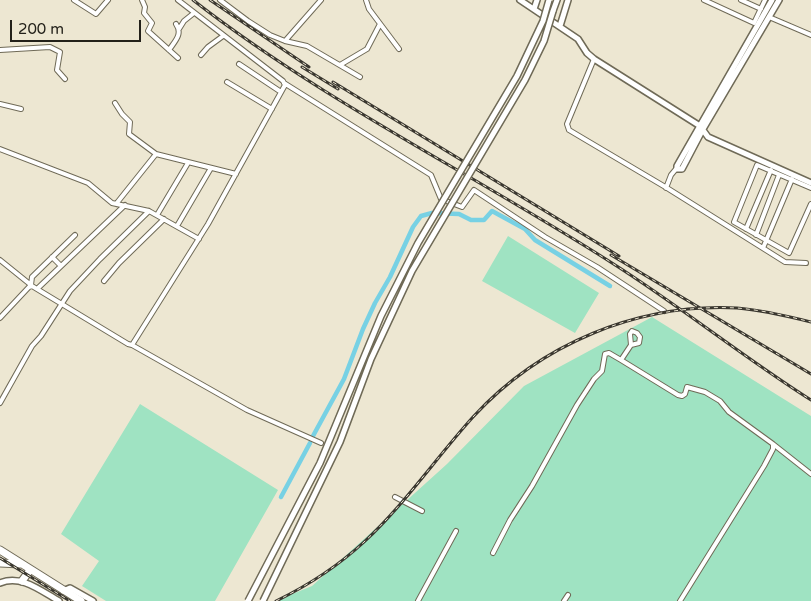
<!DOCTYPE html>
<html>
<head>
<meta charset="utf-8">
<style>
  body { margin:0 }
  #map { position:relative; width:811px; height:601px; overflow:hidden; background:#ede7d2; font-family:"Varela Round",sans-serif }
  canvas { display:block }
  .scale { position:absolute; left:10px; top:20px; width:131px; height:22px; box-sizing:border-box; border:2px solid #23211a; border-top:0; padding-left:6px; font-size:15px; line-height:18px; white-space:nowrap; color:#23211a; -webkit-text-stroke:4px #ede7d2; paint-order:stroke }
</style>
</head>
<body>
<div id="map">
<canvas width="811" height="601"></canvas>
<div class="scale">200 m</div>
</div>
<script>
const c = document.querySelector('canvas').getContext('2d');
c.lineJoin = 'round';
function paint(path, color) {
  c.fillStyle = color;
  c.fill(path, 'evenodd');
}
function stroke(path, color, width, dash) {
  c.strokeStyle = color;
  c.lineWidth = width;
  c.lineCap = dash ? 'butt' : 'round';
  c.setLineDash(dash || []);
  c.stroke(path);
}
paint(new Path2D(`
  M 508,236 L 599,293 L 575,333 L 482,281 Z
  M 652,317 L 811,416 L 811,601 L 275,601 L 312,586 L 447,464 L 524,386 Z
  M 140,404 L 278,490 L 215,601 L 106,601 L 82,586 L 99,561 L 61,534 Z`), '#9fe3c2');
stroke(new Path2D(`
  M 313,436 L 344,379 L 363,329 L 375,303 L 390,277 L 413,227 L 421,216 L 432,213 L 459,214 L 471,220 L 484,220 L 492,211 L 525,229 L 535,240 L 610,286
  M 281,497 L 310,443`), '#77d1e4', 4.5);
const street = new Path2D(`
  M 74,0 L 96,14 L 108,0
  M 142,0 L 145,7 L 144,13 L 152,23 L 148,31 L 178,58
  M 220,0 L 248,21 L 270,35 L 285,41 L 307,46 L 360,77
  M 366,0 L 369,9 L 399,49
  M 704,0 L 754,23 L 765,0
  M 741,0 L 761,9
  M 769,17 L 811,35
  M 179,29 L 184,21 L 194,13
  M 285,41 L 321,0
  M 0,50 L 50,47 L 60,52 L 57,70 L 65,79
  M 169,50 C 175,41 183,34 176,24
  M 201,55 L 208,47 L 223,36
  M 594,59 L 567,124 L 569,130 L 667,188 L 785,262 L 806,263
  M 239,64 L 281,92
  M 340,65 L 367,49 L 380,24
  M 227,82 L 272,109
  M 284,83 L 431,175 L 441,199 L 462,207 L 474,190 L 545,237 L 597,267 L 664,311
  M 115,103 L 122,114 L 130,122 L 129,134 L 156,154 L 236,174
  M 0,104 L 21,109
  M 0,149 L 88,183 L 112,203 L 149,211 L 199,239
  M 666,188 L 671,175 L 676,169
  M 811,188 L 757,165 L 734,222 L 789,253 L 811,204
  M 116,204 L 156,154
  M 157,215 L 188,163
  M 177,226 L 211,168
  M 746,229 L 771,170
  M 756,235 L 779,175
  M 763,248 L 792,179
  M 52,257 L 61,266
  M 0,260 L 31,285
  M 104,281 L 119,263 L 164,219
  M 31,285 L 32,277 L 75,235
  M 37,289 L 125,205
  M 0,318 L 29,287 L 32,286 L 128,344 L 132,345 L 208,224 L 285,85 L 283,81 L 178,0
  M 132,345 L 247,410 L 321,443
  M 621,360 L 678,395 L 682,396 L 685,394 L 687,387 L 705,392 L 720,401 L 729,412 L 773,444 L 773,449 L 764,466 L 680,601
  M 0,403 L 32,346 L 41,336 L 70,291 L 100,259 L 149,211
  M 773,444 L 811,474
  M 395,497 L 422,511
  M 493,553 L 510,520 L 532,486 L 577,405 L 594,379 L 602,371 L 605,354 L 609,353 L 621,360 L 631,345 L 630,334 L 632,331 L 637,333 L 640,337 L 639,343 L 631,345
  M 418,601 L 456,531
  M 564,601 L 568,595`);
const secondary = new Path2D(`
  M 520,0 L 578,39 L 587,53 L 594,59 L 700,126 L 708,137 L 811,183
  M 772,0 L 677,166 L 677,169 L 682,169 L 703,129 L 779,0
  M 534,9 L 537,0
  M 553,11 L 557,0
  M 560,26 L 568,0
  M 0,583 C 21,574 41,591 59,601
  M 63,591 L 70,588 L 93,601`);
const highway = new Path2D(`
  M 0,550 L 81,601
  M 0,563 L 20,564
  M 22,581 L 30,570`);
stroke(street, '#6f6a57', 6);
stroke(secondary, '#6f6a57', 8);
stroke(highway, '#6f6a57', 9);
stroke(street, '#fff', 4);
stroke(secondary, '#fff', 5);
stroke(highway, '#fff', 7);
const rail = new Path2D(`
  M 193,0 C 323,101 473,174 612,263 C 680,306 743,357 811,400
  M 210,0 L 309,67
  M 302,67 L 338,89
  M 333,82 L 619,256
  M 611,255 L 811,374
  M 0,558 L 70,601
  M 276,601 C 307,586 338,566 364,542 C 404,505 436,458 473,417 C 540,344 638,303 737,308 C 762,310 787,316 811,322`);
stroke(rail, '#3a372f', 3);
stroke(rail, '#ede7d2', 1, [4]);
const secondaryBridge = new Path2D(`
  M 248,601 L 320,463 L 381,316 L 418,243 L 517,76 L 543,21 L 549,0
  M 263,601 L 340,442 L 371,359 L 412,271 L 525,80 L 544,41 L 553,11`);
stroke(secondaryBridge, '#6f6a57', 8, []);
stroke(secondaryBridge, '#fff', 5);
</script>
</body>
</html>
